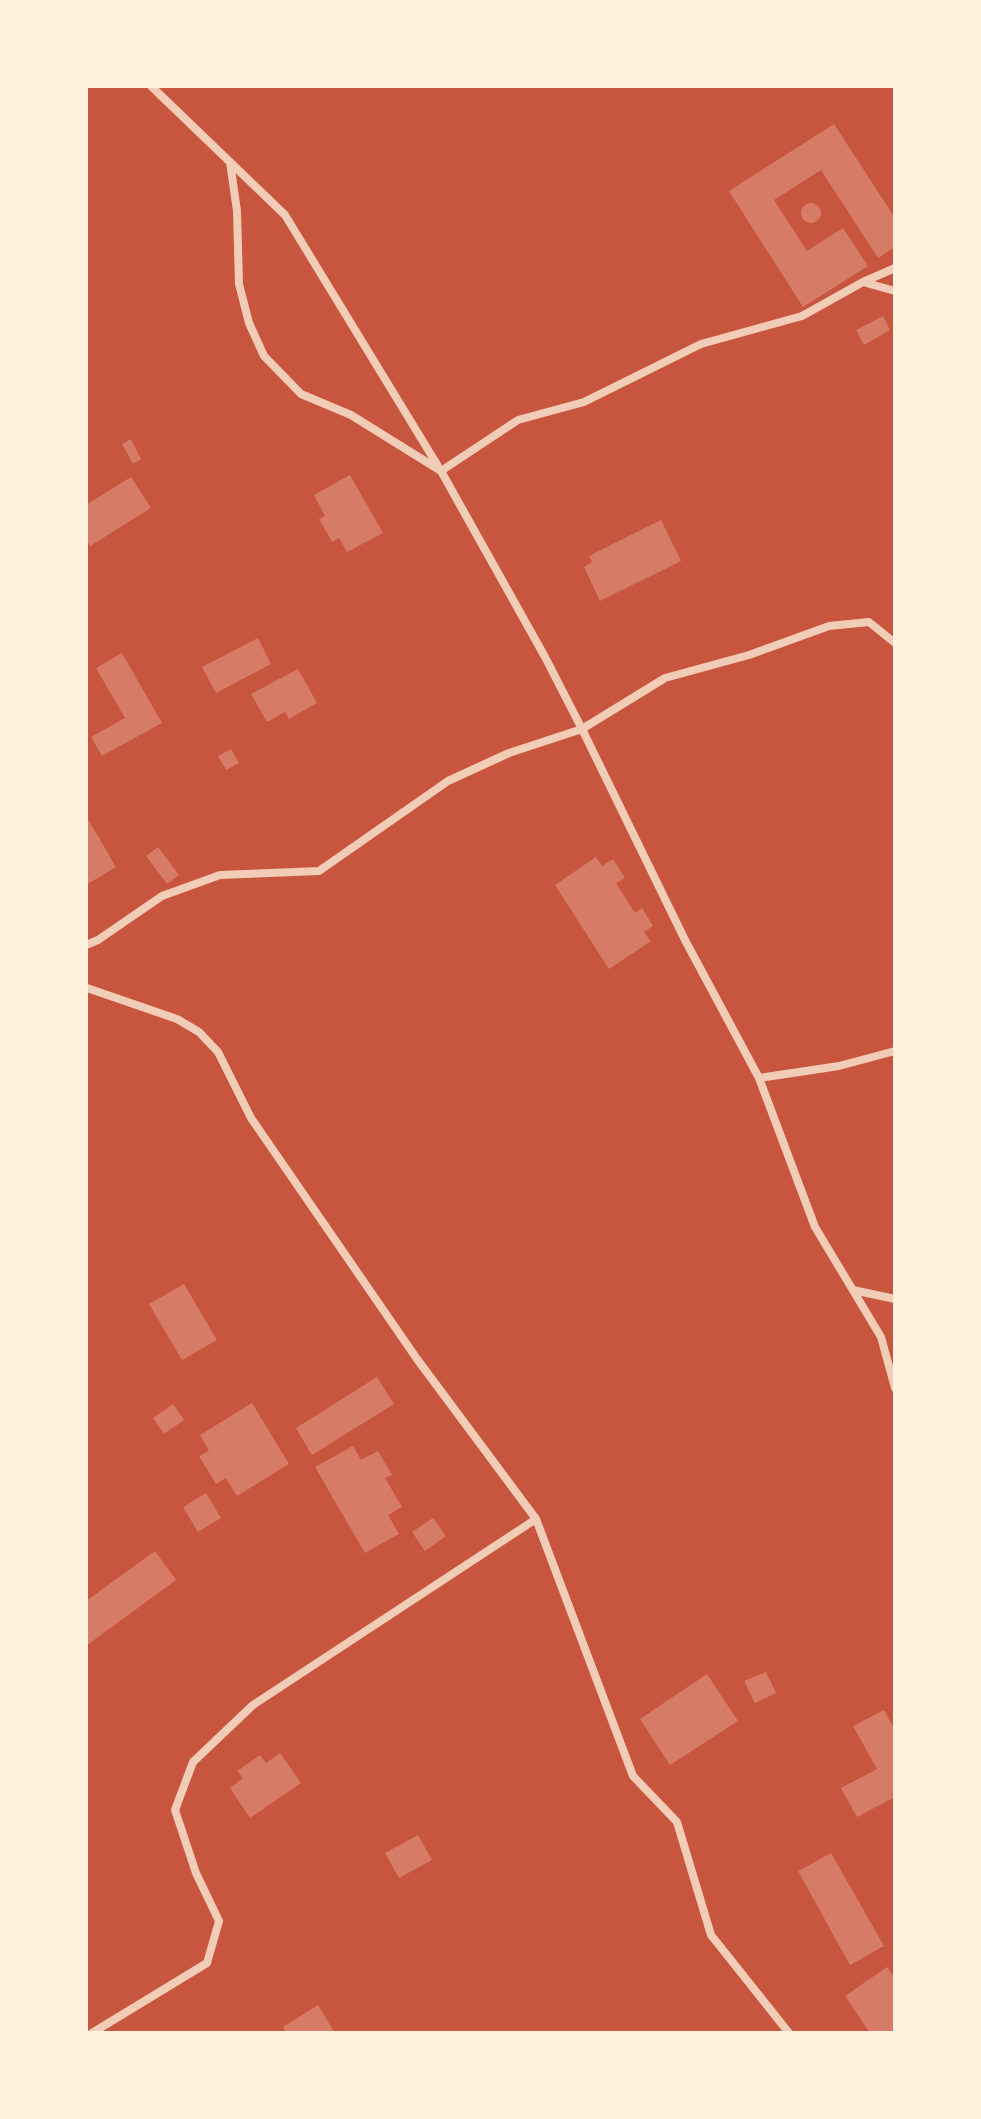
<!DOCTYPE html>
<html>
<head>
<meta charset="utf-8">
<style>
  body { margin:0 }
  #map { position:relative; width:981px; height:2119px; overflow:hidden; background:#c8553d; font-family:"PT Serif",serif }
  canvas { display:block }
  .frame { position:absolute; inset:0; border:88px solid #fff3e0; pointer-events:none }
</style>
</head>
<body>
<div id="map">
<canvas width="981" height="2119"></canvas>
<div class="frame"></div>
</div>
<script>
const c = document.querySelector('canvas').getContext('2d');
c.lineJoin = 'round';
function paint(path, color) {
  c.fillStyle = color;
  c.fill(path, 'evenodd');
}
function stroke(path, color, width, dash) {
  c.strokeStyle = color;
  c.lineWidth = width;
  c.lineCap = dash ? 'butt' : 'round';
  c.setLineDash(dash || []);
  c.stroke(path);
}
paint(new Path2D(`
  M 834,124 L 895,218 L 895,247 L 878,258 L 821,170 L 774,200 L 807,251 L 843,228 L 868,266 L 803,307 L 729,191 Z
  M801 213a10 10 0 1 1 20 0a10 10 0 1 1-20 0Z
  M 883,316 L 890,330 L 864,345 L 856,330 Z
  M 131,439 L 141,459 L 133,464 L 122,444 Z
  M 350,475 L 383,533 L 347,552 L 339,538 L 332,542 L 319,519 L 325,516 L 314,495 Z
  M 131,477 L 151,508 L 90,546 L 86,539 L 86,505 Z
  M 661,520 L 681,561 L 600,601 L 584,567 L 592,562 L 589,556 Z
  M 258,638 L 271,664 L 216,693 L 202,667 Z
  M 122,653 L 162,723 L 102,756 L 91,737 L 125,718 L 96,668 Z
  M 298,669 L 317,703 L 289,719 L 285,712 L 267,722 L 251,694 Z
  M 231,749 L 239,763 L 226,770 L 218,756 Z
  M 86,816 L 116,867 L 86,885 Z
  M 158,847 L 179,875 L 167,884 L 146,856 Z
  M 596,857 L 602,866 L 613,859 L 625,878 L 616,883 L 635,913 L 642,908 L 653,926 L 644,932 L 651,941 L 609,969 L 555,885 Z
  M 184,1284 L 217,1340 L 182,1360 L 149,1304 Z
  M 377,1377 L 394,1404 L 312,1455 L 296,1428 Z
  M 252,1403 L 289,1464 L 237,1496 L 226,1478 L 216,1484 L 199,1456 L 209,1451 L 200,1435 Z
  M 173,1404 L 184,1420 L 164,1434 L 153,1418 Z
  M 353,1446 L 361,1460 L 378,1451 L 392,1475 L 385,1478 L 402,1507 L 388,1515 L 399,1534 L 365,1553 L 315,1467 Z
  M 206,1493 L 221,1518 L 198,1532 L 183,1507 Z
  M 433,1518 L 446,1536 L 425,1551 L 412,1532 Z
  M 155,1551 L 176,1580 L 86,1646 L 86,1601 Z
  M 766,1672 L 776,1693 L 755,1703 L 744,1681 Z
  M 707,1674 L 738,1721 L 670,1765 L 640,1719 Z
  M 884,1710 L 895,1730 L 895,1797 L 857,1817 L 841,1788 L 877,1769 L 853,1726 Z
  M 280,1753 L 301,1783 L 250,1818 L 230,1788 L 243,1778 L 237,1771 L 260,1755 L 266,1763 Z
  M 418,1835 L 432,1860 L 399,1878 L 385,1853 Z
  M 831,1853 L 884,1946 L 850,1965 L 798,1871 Z
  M 887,1967 L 895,1978 L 895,2033 L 870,2033 L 845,1996 Z
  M 318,2005 L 335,2033 L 286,2033 L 283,2027 Z`), '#d67c66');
stroke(new Path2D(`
  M 230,162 L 237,211 L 239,284 L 249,323 L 264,356 L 301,394 L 351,415 L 441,471 L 518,420 L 584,402 L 701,344 L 802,316 L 863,282 L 895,291
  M 863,282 L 895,268
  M 895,643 L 869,622 L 829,626 L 749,655 L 665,678 L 582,729 L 685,940 L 759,1078 L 815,1227 L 881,1337 L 895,1388
  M 86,945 L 98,940 L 162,896 L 220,875 L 319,871 L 448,781 L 509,753 L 582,729 L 545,657 L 441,471 L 285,215 L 151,86
  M 87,988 L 177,1019 L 199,1032 L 218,1052 L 251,1118 L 417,1359 L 536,1519 L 633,1776 L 677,1822 L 711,1935 L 789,2033
  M 759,1078 L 839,1066 L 895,1051
  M 853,1290 L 895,1299
  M 92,2033 L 207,1963 L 219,1921 L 196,1873 L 175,1810 L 193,1762 L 253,1705 L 536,1519`), '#f1ccb7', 8);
</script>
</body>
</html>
